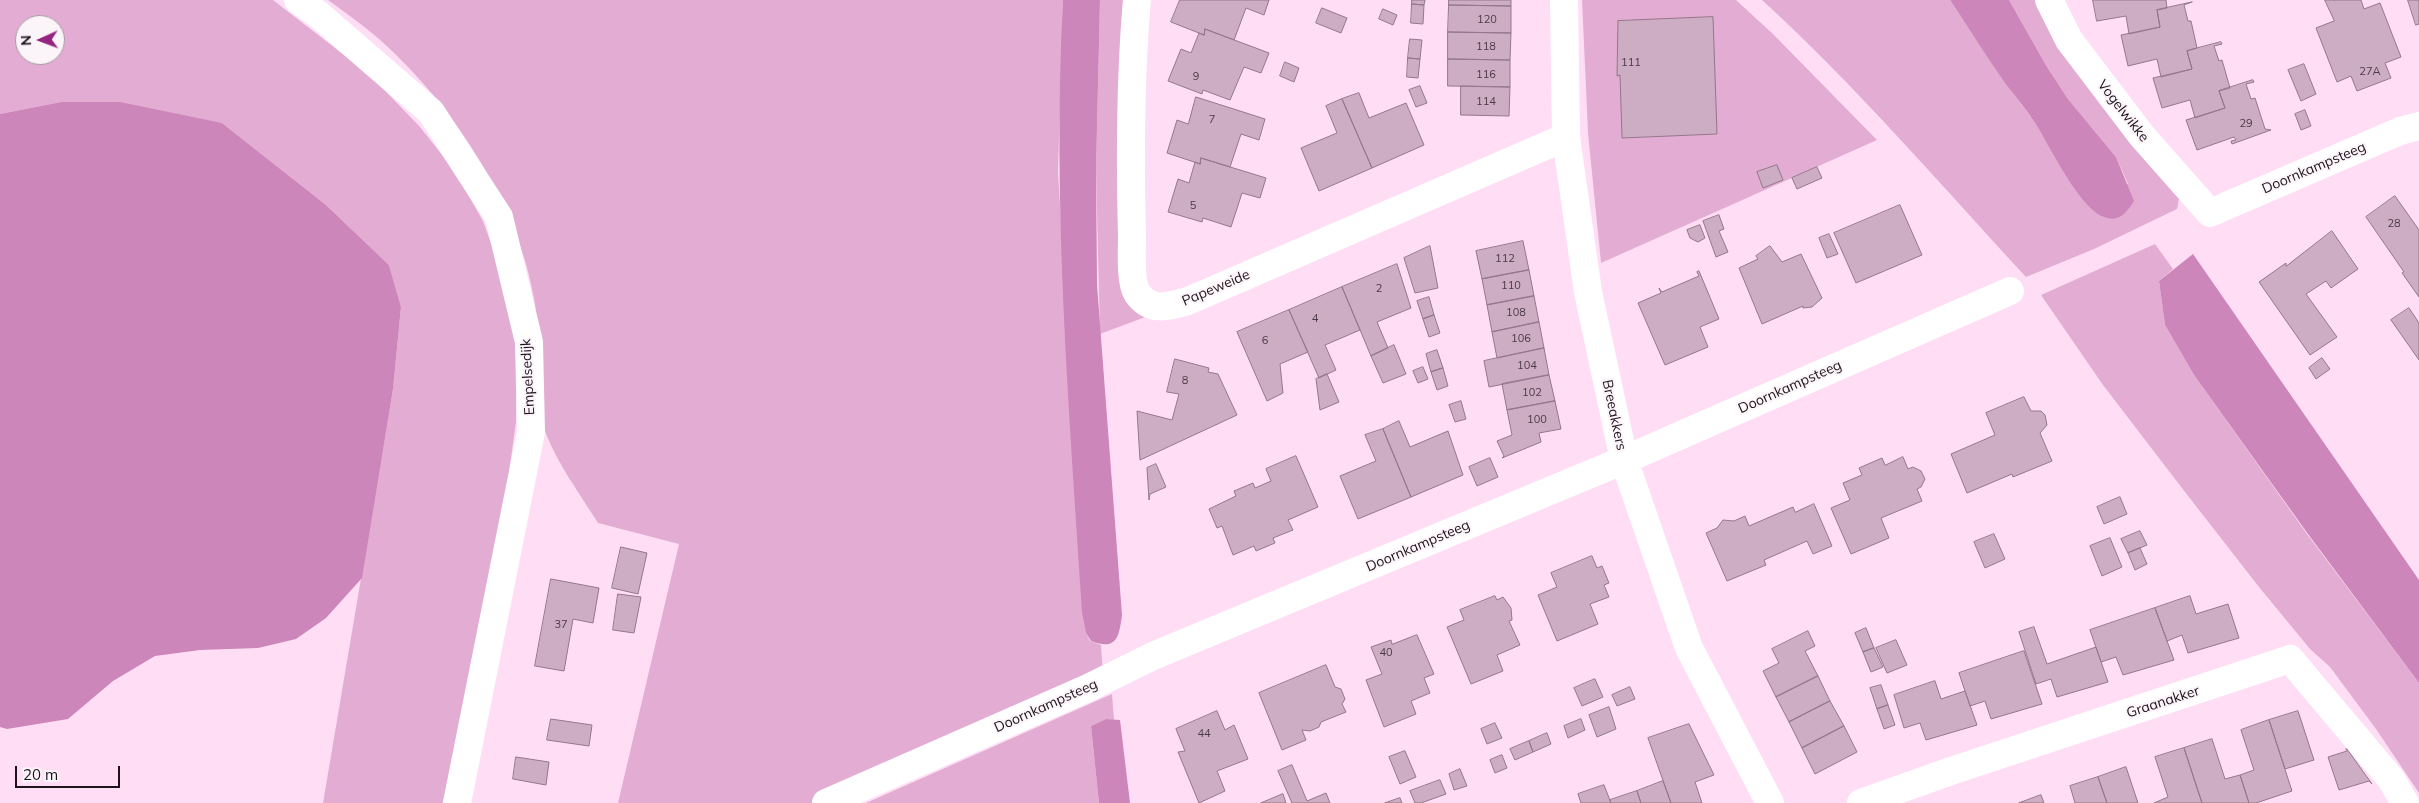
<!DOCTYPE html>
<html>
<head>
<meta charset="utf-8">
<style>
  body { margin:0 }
  #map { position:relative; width:2419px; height:803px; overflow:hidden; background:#ffdef5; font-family:Mulish,sans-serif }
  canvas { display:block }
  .north { position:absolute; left:15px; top:15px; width:50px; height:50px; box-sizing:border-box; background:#fbf4f9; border:1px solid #a39aa0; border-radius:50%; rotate:268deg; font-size:14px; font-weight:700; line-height:20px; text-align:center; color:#1e131b }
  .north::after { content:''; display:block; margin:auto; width:18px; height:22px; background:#962380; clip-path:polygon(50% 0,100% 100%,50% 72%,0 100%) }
  .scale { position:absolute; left:15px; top:766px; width:105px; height:22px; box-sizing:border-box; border:2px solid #1e131b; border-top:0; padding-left:6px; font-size:15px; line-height:18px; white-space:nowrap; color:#1e131b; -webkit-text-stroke:4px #fbf4f9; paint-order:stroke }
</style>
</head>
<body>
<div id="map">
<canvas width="2419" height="803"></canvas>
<div class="north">N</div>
<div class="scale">20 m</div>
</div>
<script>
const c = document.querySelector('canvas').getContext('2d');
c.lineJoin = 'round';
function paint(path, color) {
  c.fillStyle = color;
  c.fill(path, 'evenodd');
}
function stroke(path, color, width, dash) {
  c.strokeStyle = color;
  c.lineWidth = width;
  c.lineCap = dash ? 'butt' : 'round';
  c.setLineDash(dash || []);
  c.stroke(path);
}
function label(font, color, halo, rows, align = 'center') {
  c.font = font + ' Mulish,sans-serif';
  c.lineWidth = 4;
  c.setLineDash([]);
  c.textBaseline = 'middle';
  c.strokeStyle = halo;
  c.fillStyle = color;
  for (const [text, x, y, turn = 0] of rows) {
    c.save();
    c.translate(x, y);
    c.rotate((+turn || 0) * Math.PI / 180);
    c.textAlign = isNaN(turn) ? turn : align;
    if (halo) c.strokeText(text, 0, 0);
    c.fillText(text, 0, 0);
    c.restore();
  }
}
paint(new Path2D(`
  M 0,0 L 273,0 L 370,75 L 420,127 L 454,170 L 483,221 L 505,282 L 514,327 L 517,369 L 516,422 L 503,516 L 443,803 L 323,803 L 393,389 L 401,307 L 389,265 L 326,205 L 222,123 L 61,102 L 0,114 ZM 25,25 L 55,25 L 55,55 L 25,55 Z
  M 328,0 L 1063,0 L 1058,172 L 1086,633 L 1090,641 L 1101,645 L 1103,675 L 813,803 L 618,803 L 679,544 L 598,523 C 577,489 549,453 540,414 C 537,402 539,388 539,376 C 539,352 538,328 535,304 C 520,205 449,98 373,34 C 359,22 343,11 328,0 Z
  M 1100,0 L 1125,0 L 1148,316 L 1100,334 L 1096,170 Z
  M 1582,0 L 1736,0 L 1773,34 L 1877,140 L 1601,263 L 1588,133 Z
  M 1762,0 L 1950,0 L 2005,82 L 2035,123 L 2071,182 L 2128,184 L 2116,157 L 2068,99 L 2047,67 L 2009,0 L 2036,0 L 2180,194 L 2177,209 L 2094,249 L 2026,277 C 1940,184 1856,86 1762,0 Z
  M 2155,244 L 2173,269 L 2159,281 L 2165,325 L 2194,375 L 2307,534 L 2419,683 L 2419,793 L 2376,729 L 2330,667 L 2310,649 L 2259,587 L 2185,492 L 2103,385 L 2041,295 Z
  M 1112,694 L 1114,720 L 1106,719 L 1091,726 L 1099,803 L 866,803 Z`), '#e3add3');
paint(new Path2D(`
  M 1063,0 L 1100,0 L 1096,170 L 1097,285 L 1122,615 C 1119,637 1117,651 1091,641 L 1086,633 L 1082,612 C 1069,408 1052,205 1063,0 Z
  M 1950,0 L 2009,0 L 2047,67 L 2068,99 L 2116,157 L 2134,201 C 2127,212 2119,223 2104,217 C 2079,208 2050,146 2035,123 C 2026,109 2015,96 2005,83 C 1986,56 1969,28 1950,0 Z
  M 61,102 L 120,102 L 222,123 L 326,205 L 389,265 L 401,307 L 393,389 L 362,578 L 326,618 L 296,639 L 258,648 L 200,650 L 155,656 L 113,681 L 68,719 L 7,729 L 0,727 L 0,114 Z
  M 2193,254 L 2419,580 L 2419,683 L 2308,534 L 2194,375 L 2165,325 L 2159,281 Z
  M 1106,719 L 1120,720 L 1130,803 L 1099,803 L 1091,726 Z`), '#cc86b9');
const building = new Path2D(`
  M 1180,0 L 1269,0 L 1264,15 L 1246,8 L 1234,40 L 1205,29 L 1204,35 L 1171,22 Z
  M 1412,0 L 1425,0 L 1424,5 L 1412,4 Z
  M 1449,0 L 1511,0 L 1511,6 L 1449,5 Z
  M 2093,0 L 2166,0 L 2167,8 L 2157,10 L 2160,27 L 2129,34 L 2126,16 L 2097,21 Z
  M 2325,0 L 2361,0 L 2364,9 L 2380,3 L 2401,57 L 2385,63 L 2391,78 L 2357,91 L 2351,76 L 2337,82 L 2316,28 L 2334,21 Z
  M 2408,0 L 2419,0 L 2419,24 L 2416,25 Z
  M 2192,2 L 2184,5 L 2188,21 L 2191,21 L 2197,48 L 2187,51 L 2192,69 L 2161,77 L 2157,59 L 2128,66 L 2121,35 L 2160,27 L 2157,10 Z
  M 1412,4 L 1424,5 L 1423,24 L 1411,23 Z
  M 1449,5 L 1511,6 L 1511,33 L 1448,32 Z
  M 1322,8 L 1347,18 L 1341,33 L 1316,23 Z
  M 1383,9 L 1397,15 L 1393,25 L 1379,19 Z
  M 1713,17 L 1717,134 L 1622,138 L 1620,75 L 1617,76 L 1618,21 Z
  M 1205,29 L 1269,53 L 1261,73 L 1244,67 L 1230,100 L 1203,90 L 1202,94 L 1168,81 L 1181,49 L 1191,53 L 1199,33 L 1204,35 Z
  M 1448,32 L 1511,33 L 1510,60 L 1448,59 Z
  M 1410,39 L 1422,40 L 1420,59 L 1408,58 Z
  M 2221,42 L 2222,44 L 2214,46 L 2219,61 L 2222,60 L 2230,88 L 2219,91 L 2225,108 L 2195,118 L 2190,100 L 2162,108 L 2153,78 L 2192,69 L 2187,51 Z
  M 1408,58 L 1420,59 L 1418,78 L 1407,77 Z
  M 1448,59 L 1510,60 L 1510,87 L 1448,86 Z
  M 1285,62 L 1299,68 L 1294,82 L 1280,76 Z
  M 2304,64 L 2316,94 L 2301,101 L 2288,70 Z
  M 2253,80 L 2254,82 L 2246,84 L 2251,99 L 2255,98 L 2265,129 L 2271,130 L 2232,144 L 2231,141 L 2236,140 L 2234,137 L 2197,150 L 2186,120 L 2225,108 L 2219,91 Z
  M 1420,86 L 1427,103 L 1416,107 L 1409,90 Z
  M 1461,86 L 1510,87 L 1509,116 L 1461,115 Z
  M 1359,93 L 1369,118 L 1406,103 L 1424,145 L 1372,168 L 1342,99 Z
  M 1196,97 L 1265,119 L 1259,140 L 1241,134 L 1230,167 L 1201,158 L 1200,164 L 1167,153 L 1177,120 L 1188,124 Z
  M 1342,99 L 1372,168 L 1319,191 L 1301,148 L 1337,133 L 1326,106 Z
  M 2305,110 L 2311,126 L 2301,130 L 2295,114 Z
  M 1201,158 L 1266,178 L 1260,198 L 1242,193 L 1231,227 L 1203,218 L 1202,222 L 1168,212 L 1178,179 L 1189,183 L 1195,162 L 1200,164 Z
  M 1777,165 L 1783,180 L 1763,188 L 1757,172 Z
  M 1817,167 L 1822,178 L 1797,189 L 1792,178 Z
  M 2395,196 L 2419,230 L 2419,297 L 2402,273 L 2404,272 L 2366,217 Z
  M 1900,205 L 1922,255 L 1856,283 L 1834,233 Z
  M 1719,215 L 1724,229 L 1719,231 L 1728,252 L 1716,257 L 1703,221 Z
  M 1700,225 L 1705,238 L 1698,242 L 1690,238 L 1687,230 Z
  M 2332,231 L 2358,269 L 2331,288 L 2326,281 L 2306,294 L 2337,337 L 2310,355 L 2259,282 L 2286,263 L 2286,266 Z
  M 1829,234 L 1838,254 L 1827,258 L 1819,238 Z
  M 1523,241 L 1529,270 L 1482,279 L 1476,251 Z
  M 1430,246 L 1438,288 L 1415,293 L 1404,258 Z
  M 1770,246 L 1782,262 L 1801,254 L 1822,298 L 1812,307 L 1803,308 L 1803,306 L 1762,324 L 1739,268 L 1758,259 L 1756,256 Z
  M 1397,264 L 1411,308 L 1377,322 L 1388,348 L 1371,356 L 1342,287 Z
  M 1529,270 L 1534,296 L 1487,305 L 1482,279 Z
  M 1699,271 L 1719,319 L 1700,327 L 1708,347 L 1665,365 L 1638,303 L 1661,293 L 1659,288 L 1662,292 L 1699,276 L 1697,272 Z
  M 1342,287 L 1360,330 L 1325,345 L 1336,370 L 1319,378 L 1289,310 Z
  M 1534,296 L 1539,322 L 1492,332 L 1487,305 Z
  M 1429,297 L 1434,315 L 1423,319 L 1417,301 Z
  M 2409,308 L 2419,323 L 2419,360 L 2391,320 Z
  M 1289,310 L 1308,352 L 1280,364 L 1283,393 L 1267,401 L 1237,332 Z
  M 1434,315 L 1440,333 L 1429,337 L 1423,319 Z
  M 1539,322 L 1544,348 L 1497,358 L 1492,332 Z
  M 1394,345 L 1406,374 L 1383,383 L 1371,356 Z
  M 1544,348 L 1549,375 L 1489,387 L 1484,361 Z
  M 1437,350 L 1443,368 L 1431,372 L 1426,354 Z
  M 2322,358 L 2330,369 L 2316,379 L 2309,368 Z
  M 1175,359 L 1209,368 L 1208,372 L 1218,374 L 1237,415 L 1140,460 L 1137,411 L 1172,420 L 1179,394 L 1167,392 Z
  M 1423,367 L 1428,379 L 1418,383 L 1413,371 Z
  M 1443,368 L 1448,386 L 1437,390 L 1431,372 Z
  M 1327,374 L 1339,402 L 1320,410 L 1316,379 Z
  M 1549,375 L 1555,401 L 1507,410 L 1502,384 Z
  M 2024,397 L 2031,411 L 2041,411 L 2045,415 L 2047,425 L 2040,433 L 2052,461 L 2013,477 L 2012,474 L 1967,493 L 1951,454 L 1995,435 L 1986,413 Z
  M 1461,401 L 1466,419 L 1455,422 L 1449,405 Z
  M 1555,401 L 1561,429 L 1539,433 L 1541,442 L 1502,458 L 1504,456 L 1497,441 L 1512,435 L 1507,410 Z
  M 1399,421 L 1410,447 L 1448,431 L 1463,475 L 1411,497 L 1383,429 Z
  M 1383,429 L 1411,497 L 1358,519 L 1340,476 L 1376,461 L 1365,435 Z
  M 1296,456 L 1318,507 L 1288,520 L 1293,530 L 1273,538 L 1275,543 L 1256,551 L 1254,546 L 1233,555 L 1222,526 L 1217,528 L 1209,509 L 1236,496 L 1234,491 L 1253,483 L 1255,488 L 1271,481 L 1266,469 Z
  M 1903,457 L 1908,469 L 1913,467 L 1921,471 L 1925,479 L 1921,487 L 1917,489 L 1922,501 L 1881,518 L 1889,538 L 1851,554 L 1831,508 L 1850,500 L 1843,483 L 1862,475 L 1859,468 L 1882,458 L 1885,465 Z
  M 1490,458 L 1498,477 L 1477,486 L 1469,467 Z
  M 1156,464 L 1166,487 L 1150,494 L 1149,500 L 1147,468 Z
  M 2120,497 L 2127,514 L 2104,524 L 2097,507 Z
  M 1814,504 L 1832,546 L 1813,554 L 1807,541 L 1764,560 L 1766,565 L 1727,581 L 1706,533 L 1717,528 L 1723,520 L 1734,521 L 1745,516 L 1749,526 L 1793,507 L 1795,512 Z
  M 2140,531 L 2147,545 L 2128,553 L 2121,539 Z
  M 1994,534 L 2005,559 L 1985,568 L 1974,542 Z
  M 2110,538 L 2122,567 L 2102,576 L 2090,546 Z
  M 621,547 L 647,553 L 638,594 L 612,588 Z
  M 2140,548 L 2147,564 L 2135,570 L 2128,553 Z
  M 1592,556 L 1597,568 L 1602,566 L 1609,583 L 1604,585 L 1609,597 L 1590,604 L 1598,624 L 1557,641 L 1538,595 L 1557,587 L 1551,573 Z
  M 551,579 L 599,588 L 593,623 L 573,619 L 564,671 L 535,666 Z
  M 618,594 L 641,597 L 634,633 L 613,630 Z
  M 1495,596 L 1497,600 L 1503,597 L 1511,608 L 1512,620 L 1509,621 L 1520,645 L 1497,655 L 1503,671 L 1471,684 L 1447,627 L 1464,620 L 1460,610 Z
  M 2190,596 L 2196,614 L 2228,604 L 2239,638 L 2188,653 L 2182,635 L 2167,641 L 2155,608 Z
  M 2155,608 L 2174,660 L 2123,675 L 2116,657 L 2101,662 L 2090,630 Z
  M 2034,627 L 2047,664 L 2096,647 L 2108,682 L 2057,697 L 2051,679 L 2036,684 L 2019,632 Z
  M 1866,628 L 1874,648 L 1863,652 L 1855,633 Z
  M 1808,631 L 1815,646 L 1805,651 L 1818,676 L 1776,697 L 1763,671 L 1779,663 L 1772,649 Z
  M 1417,635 L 1434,674 L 1424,678 L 1430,693 L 1411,701 L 1416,714 L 1384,727 L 1366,680 L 1382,674 L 1371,647 L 1391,640 L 1392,644 Z
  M 1896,640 L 1907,665 L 1887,673 L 1876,648 Z
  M 1874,648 L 1883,667 L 1871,672 L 1863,652 Z
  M 2024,651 L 2042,704 L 1991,719 L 1985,701 L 1970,706 L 1959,673 Z
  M 1326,665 L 1335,687 L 1341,689 L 1345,699 L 1342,704 L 1346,712 L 1321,722 L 1319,727 L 1310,731 L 1302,730 L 1306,740 L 1282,750 L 1259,693 Z
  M 1818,676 L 1830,701 L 1789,722 L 1776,697 Z
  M 1595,679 L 1603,697 L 1582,706 L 1574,688 Z
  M 1935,681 L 1941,699 L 1965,691 L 1977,725 L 1926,740 L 1920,723 L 1904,728 L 1894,695 Z
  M 1881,685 L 1888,705 L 1877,709 L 1870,688 Z
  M 1630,687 L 1635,699 L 1617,706 L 1612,695 Z
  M 1830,701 L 1844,726 L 1802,748 L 1789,722 Z
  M 1888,705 L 1895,725 L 1884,729 L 1877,709 Z
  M 1609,707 L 1616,729 L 1597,737 L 1589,715 Z
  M 1217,711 L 1225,730 L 1234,725 L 1248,759 L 1217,771 L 1225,791 L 1199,803 L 1178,752 L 1185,751 L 1176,729 Z
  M 2298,711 L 2314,760 L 2285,769 L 2269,720 Z
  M 551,719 L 592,725 L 589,746 L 547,740 Z
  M 1581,719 L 1585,730 L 1568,738 L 1564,726 Z
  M 2269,720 L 2292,791 L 2256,803 L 2249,803 L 2240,775 L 2254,770 L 2241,730 Z
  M 1495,723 L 1502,738 L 1487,744 L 1481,729 Z
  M 1689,724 L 1714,775 L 1695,782 L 1702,803 L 1671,803 L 1648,738 Z
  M 1844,726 L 1857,752 L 1815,774 L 1802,748 Z
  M 1547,733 L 1551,744 L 1533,752 L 1529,741 Z
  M 2212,739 L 2225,779 L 2240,775 L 2249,803 L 2202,803 L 2184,748 Z
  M 1529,741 L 1533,752 L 1515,760 L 1510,749 Z
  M 2184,748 L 2202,803 L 2154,803 L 2168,797 L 2155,757 Z
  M 2346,749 L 2347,749 L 2372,784 L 2369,781 L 2339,790 L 2328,757 L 2347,751 Z
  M 1405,751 L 1416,777 L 1400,784 L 1389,757 Z
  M 1502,755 L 1507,768 L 1495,773 L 1490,760 Z
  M 516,757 L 549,762 L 546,785 L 513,779 Z
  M 1292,765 L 1307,801 L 1326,793 L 1330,803 L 1292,803 L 1278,771 Z
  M 2126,767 L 2138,803 L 2107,803 L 2098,777 Z
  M 1460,769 L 1467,786 L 1454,790 L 1449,774 Z
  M 2098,777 L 2107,803 L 2075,803 L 2070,786 Z
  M 1440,780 L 1446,794 L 1421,803 L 1415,803 L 1410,791 Z
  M 1663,781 L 1671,803 L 1641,803 L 1637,791 Z
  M 1604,785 L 1611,803 L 1581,803 L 1578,794 Z
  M 1637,791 L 1641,803 L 1611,803 L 1610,800 Z
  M 1283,794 L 1286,803 L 1261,803 Z
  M 2041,795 L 2044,803 L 2019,803 Z
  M 1400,798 L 1402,803 L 1385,803 Z`);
paint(building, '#cdadc3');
stroke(building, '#94778b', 1);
stroke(new Path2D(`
  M 298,0 L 319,15 L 431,112 L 499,217 L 529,342 L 531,432 L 457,803
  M 1137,0 C 1130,78 1130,158 1132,236 C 1132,249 1130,282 1137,293 C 1150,312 1168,307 1188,301 L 1566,137
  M 1564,0 L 1566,137 L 1588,292 L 1624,460 L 1689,648 L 1770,803
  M 2049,0 L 2069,40 L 2142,136 L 2210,213 L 2400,131 L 2419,126
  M 826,803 L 1088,688 L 1153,656 L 1624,460 L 2010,291
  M 1861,803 L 1951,771 L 2290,659 L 2391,779 L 2405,803`), '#fff', 28);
label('11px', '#4a3a45', null, [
  ["120",1487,20],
  ["118",1486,47],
  ["111",1631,63],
  ["27A",2370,72],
  ["116",1486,75],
  ["9",1196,77],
  ["114",1486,102],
  ["7",1212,120],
  ["29",2246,124],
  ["5",1193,206],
  ["28",2394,224],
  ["112",1505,259],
  ["110",1511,286],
  ["2",1379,289],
  ["108",1516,313],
  ["4",1315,319],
  ["106",1521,339],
  ["6",1265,341],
  ["104",1527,366],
  ["8",1185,381],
  ["102",1532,393],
  ["100",1537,420],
  ["37",561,625],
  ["40",1386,653],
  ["44",1204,734]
]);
label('14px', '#1e131b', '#fbf4f9', [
  ["Vogelwikke",2123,111,52],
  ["Doornkampsteeg",2314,168,-23],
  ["Papeweide",1216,288,-23],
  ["Empelsedijk",528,377,-93],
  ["Doornkampsteeg",1790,387,-24],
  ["Breeakkers",1614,415,78],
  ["Doornkampsteeg",1418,546,-23],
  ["Graanakker",2163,702,-18],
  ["Doornkampsteeg",1046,706,-24]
]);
</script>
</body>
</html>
